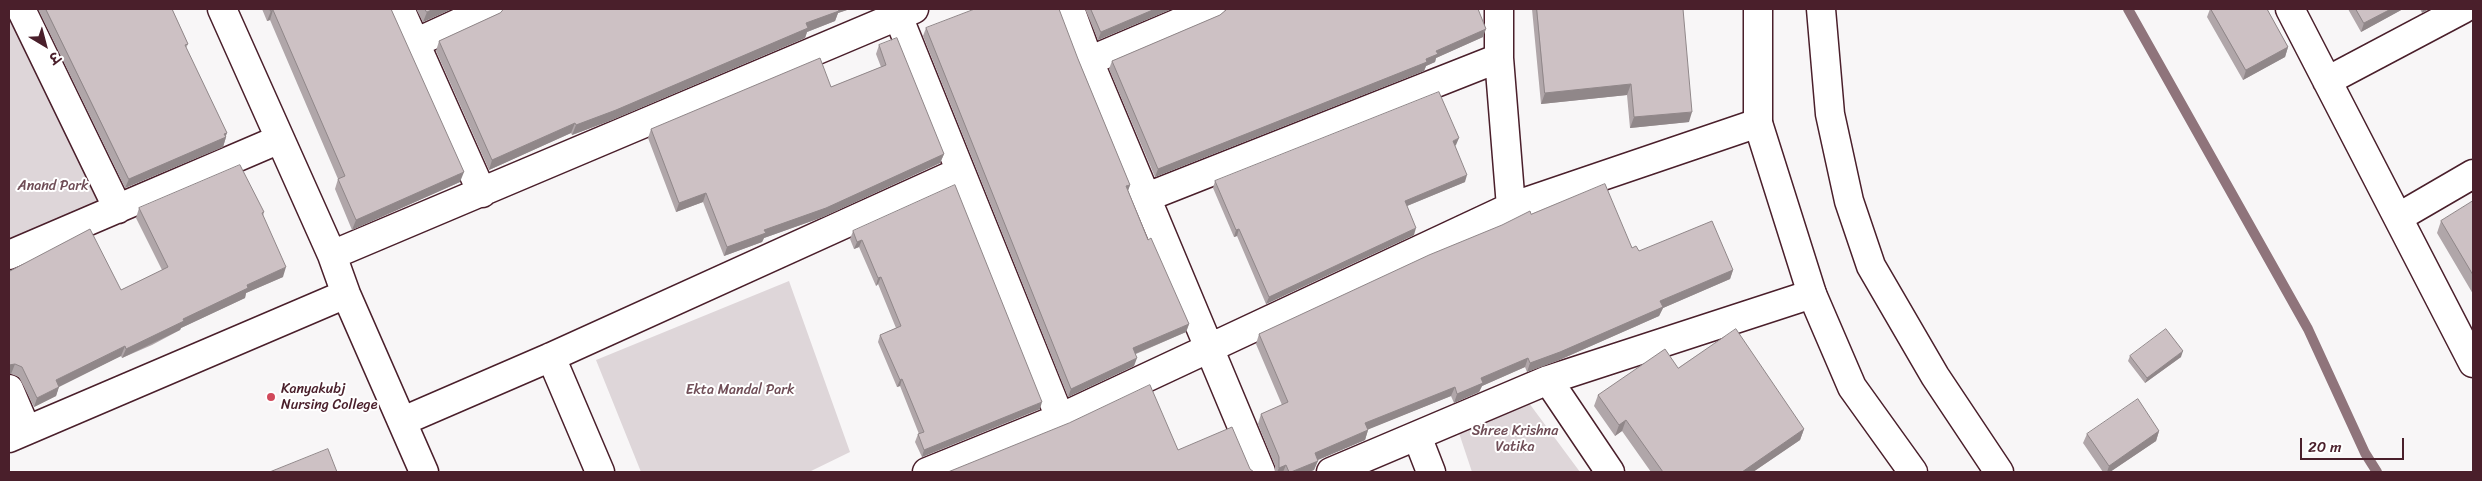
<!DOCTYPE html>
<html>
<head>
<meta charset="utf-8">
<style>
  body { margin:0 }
  #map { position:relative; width:2482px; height:481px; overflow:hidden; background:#f8f6f7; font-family:Sriracha,"Playpen Sans Deva",sans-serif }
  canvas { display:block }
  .frame { position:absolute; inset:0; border:10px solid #4a1f2b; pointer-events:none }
  .north { position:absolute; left:20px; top:20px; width:50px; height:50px; -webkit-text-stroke:4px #fff; paint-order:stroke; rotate:143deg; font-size:14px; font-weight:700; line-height:20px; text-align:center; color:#4a1f2b }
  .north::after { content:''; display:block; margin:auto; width:18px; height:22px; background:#4a1f2b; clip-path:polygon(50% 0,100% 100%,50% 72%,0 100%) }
  .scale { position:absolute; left:2300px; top:438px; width:104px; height:22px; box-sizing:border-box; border:2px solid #4a1f2b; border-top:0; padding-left:6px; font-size:15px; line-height:18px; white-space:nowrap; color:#4a1f2b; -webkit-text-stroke:4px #fff; paint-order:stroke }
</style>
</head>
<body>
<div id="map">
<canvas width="2482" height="481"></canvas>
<div class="frame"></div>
<div class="north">उ</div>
<div class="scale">20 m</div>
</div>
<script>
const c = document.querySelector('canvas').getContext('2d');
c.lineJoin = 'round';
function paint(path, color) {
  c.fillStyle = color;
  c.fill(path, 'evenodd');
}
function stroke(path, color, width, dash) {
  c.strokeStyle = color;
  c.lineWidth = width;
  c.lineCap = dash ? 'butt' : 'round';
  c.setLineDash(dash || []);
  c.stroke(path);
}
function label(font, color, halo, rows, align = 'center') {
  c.font = font + ' Sriracha,sans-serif';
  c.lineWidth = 4;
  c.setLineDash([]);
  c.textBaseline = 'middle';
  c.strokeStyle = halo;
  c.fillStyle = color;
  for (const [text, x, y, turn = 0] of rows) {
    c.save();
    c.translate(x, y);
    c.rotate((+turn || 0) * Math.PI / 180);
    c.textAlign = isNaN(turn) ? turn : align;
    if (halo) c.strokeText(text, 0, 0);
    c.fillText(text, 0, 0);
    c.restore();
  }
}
paint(new Path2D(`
  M 9,9 L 113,210 L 9,250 Z
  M 789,281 L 850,452 L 809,472 L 641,472 L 596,360 Z
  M 1526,399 L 1580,472 L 1472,472 L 1458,430 Z`), '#ded6d9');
stroke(new Path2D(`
  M 2128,9 L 2308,329 L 2365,453 L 2377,472`), '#8f747b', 10);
const minor = new Path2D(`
  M 21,9 L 118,209
  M 222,9 L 332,255 L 346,294 L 424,472
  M 400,9 L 482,193
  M 1070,9 L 1089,61 L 1261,472
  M 1499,9 L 1499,58 L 1511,207
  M 2290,9 L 2473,363
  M 898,16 L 1060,418
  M 415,43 L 489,9
  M 1089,61 L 1211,9
  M 2327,81 L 2463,9
  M 1147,197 L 1499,58
  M 2399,217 L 2473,174
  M 9,255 L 280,139
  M 332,255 L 914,9
  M 551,357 L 600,472
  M 1548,380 L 1610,472
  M 9,389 L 26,429
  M 403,421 L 551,357 L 959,172
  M 1417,436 L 1431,472
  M 9,438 L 346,294
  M 927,472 L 1060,418 L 1511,207 L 1758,123
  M 1331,472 L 1548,380 L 1812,294`);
const major = new Path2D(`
  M 1758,9 L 1758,123 L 1812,294 L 1852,387 L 1913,472
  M 1821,9 L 1830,114 L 1849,201 L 1871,266 L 1935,376 L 1999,472`);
stroke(minor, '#4a1f2b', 31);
stroke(major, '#4a1f2b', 31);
stroke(minor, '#fff', 28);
stroke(major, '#fff', 28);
paint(new Path2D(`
  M 38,9 L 172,9 L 188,44 L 186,48 L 227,133 L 225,136 L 226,137 L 223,147 L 125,188 Z
  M 262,9 L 391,9 L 460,182 L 352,230 L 335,189 L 338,179 L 270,20 L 267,21 Z
  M 416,9 L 452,9 L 423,22 Z
  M 504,9 L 850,9 L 838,13 L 835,21 L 807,32 L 805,38 L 612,120 L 572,135 L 571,133 L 489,170 L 436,51 L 439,41 L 500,13 Z
  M 1085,9 L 1172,9 L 1098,40 Z
  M 1226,9 L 1478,9 L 1483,37 L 1436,58 L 1435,62 L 1426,66 L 1424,71 L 1155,177 L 1109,69 L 1112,61 L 1220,15 L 1226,10 Z
  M 1532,9 L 1683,9 L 1689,122 L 1630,128 L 1627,95 L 1541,104 Z
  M 2210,9 L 2267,9 L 2288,47 L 2285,57 L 2243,80 L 2207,17 Z
  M 2348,9 L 2403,9 L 2361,32 Z
  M 2420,9 L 2429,9 L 2422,13 Z
  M 926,28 L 1078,59 L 1130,185 L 1128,191 L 1148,240 L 1189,324 L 1186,332 L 1136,354 L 1134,366 L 1068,397 L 923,36 Z
  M 879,45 L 944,154 L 940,163 L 823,217 L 764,238 L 762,242 L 724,256 L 703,202 L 676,212 L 648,138 L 651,129 L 831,87 L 881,67 L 876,54 Z
  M 1456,145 L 1455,146 L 1465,182 L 1407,206 L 1414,235 L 1266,304 L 1237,236 L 1234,237 L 1213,188 L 1215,181 Z
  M 2473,201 L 2473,294 L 2437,233 L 2441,221 Z
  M 139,208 L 264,212 L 263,216 L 283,277 L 246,293 L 245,298 L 181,328 L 180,330 L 152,345 L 122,358 L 121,356 L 59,386 L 56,396 L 34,407 L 19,377 L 11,374 L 9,374 L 9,267 L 10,271 L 121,290 L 162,270 L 136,218 Z
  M 1531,214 L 1632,248 L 1639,251 L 1733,270 L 1730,279 L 1663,308 L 1659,316 L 1557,361 L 1527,372 L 1525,367 L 1482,386 L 1479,392 L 1454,403 L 1451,396 L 1368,429 L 1368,430 L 1365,440 L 1317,460 L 1314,470 L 1309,472 L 1275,472 L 1275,466 L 1258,424 L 1261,414 L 1282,405 L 1256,344 L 1259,334 Z
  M 853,231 L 1040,409 L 922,457 L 915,442 L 918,434 L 919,434 L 900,386 L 897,387 L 878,342 L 880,335 L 896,328 L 878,284 L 876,286 L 859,247 L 854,249 L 850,239 Z
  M 2130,356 L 2181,357 L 2145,383 L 2128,361 Z
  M 1678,368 L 1804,429 L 1800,440 L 1753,472 L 1651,472 L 1622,431 L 1615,436 L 1594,406 L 1598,395 Z
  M 2159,431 L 2156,441 L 2110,472 L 2103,472 L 2083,443 L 2087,434 Z`), '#b0a6a9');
paint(new Path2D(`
  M 434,9 L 452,9 L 423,22 L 427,12 Z
  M 836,9 L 850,9 L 838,13 L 835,21 L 807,32 L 805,38 L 612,120 L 572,135 L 576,125 L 806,23 Z
  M 1155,9 L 1172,9 L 1098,40 L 1101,32 Z
  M 2391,9 L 2403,9 L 2361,32 L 2364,23 Z
  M 2423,9 L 2429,9 L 2422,13 Z
  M 273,10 L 270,20 L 267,21 L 271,11 Z
  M 1486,29 L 1483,37 L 1436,58 L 1435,62 L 1426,66 L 1424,71 L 1155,177 L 1158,169 L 1426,59 L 1436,51 Z
  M 2288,47 L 2285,57 L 2243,80 L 2246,70 Z
  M 1631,84 L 1627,95 L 1541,104 L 1545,93 Z
  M 1692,112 L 1689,122 L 1630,128 L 1634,117 Z
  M 575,123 L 571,133 L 489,170 L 492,160 Z
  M 227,133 L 225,138 L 226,137 L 223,147 L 125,188 L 129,179 Z
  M 1459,138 L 1456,145 L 1450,148 L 1453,141 Z
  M 944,154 L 940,163 L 823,217 L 764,238 L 762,242 L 724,256 L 727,247 L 764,230 Z
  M 464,172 L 460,182 L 352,230 L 356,220 Z
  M 1467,175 L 1465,182 L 1402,208 L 1405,201 Z
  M 1130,185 L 1127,193 L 1126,186 Z
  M 706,193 L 703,202 L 676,212 L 679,203 Z
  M 1416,228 L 1414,235 L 1266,304 L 1269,297 Z
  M 1239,229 L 1237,236 L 1234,237 L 1236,230 Z
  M 862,240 L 859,247 L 854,249 L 857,242 Z
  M 286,267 L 283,277 L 246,293 L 245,298 L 181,328 L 180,330 L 122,358 L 126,349 L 247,285 Z
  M 1733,270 L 1730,279 L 1663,308 L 1659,316 L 1557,361 L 1527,372 L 1530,363 L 1660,301 Z
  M 881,277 L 878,284 L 876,286 L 878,278 Z
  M 1189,324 L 1186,332 L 1130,356 L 1133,348 Z
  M 125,346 L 121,356 L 53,390 L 56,380 Z
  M 2183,351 L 2181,357 L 2145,383 L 2147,378 Z
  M 1137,358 L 1134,366 L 1068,397 L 1071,389 Z
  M 1528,358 L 1525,367 L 1482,386 L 1479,392 L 1454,403 L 1457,394 L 1481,378 Z
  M 15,364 L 11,374 L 9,374 L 9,365 Z
  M 902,379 L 900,386 L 897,387 L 900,380 Z
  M 59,387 L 56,396 L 34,407 L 37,398 Z
  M 1455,387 L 1451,396 L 1362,432 L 1365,423 Z
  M 1042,402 L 1040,409 L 922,457 L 924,450 Z
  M 1626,420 L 1622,431 L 1615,436 L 1619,425 Z
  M 1804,429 L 1800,440 L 1753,472 L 1742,472 Z
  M 1368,430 L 1365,440 L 1311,463 L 1315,453 Z
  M 2159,431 L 2156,441 L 2110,472 L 2107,472 L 2109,466 Z
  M 1318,461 L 1314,470 L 1309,472 L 1291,472 Z
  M 1286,465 L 1283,472 L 1277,472 L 1279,468 Z`), '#908789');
const building = new Path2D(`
  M 46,9 L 172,9 L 188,44 L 185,45 L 227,133 L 224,134 L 226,137 L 129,179 Z
  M 270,9 L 391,9 L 464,172 L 356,220 L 338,179 L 345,176 L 273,10 L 271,11 Z
  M 425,9 L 434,9 L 427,12 Z
  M 504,9 L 838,9 L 839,11 L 806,23 L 808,28 L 616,110 L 576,125 L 575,123 L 492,160 L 439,41 L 500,13 Z
  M 975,9 L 1059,9 L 1078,59 L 1130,185 L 1126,186 L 1148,240 L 1151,238 L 1189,324 L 1133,348 L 1137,358 L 1071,389 L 926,28 Z
  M 1091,9 L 1155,9 L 1101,32 Z
  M 1227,9 L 1478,9 L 1486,29 L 1436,51 L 1438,54 L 1426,59 L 1427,62 L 1158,169 L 1112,61 L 1220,15 L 1226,10 Z
  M 1537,9 L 1683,9 L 1692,112 L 1634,117 L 1631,84 L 1545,93 Z
  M 2211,9 L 2267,9 L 2288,47 L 2246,70 Z
  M 2356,9 L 2391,9 L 2364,23 Z
  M 897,38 L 944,154 L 826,208 L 764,230 L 766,233 L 727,247 L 706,193 L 679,203 L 651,129 L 820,58 L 831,87 L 886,65 L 879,45 Z
  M 1439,92 L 1459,138 L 1453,141 L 1467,175 L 1405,201 L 1416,228 L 1269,297 L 1239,229 L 1236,230 L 1215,181 Z
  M 240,165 L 264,212 L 262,213 L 286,267 L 247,285 L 248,288 L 183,319 L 184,321 L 126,349 L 125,346 L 56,380 L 59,387 L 37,398 L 22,367 L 15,364 L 9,365 L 9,267 L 10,271 L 90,229 L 121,290 L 168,267 L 139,208 Z
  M 1605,184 L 1632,248 L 1636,246 L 1639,251 L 1712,221 L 1733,270 L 1660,301 L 1663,307 L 1560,352 L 1530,363 L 1528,358 L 1481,378 L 1483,383 L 1457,394 L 1455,387 L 1365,423 L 1368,430 L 1315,453 L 1318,461 L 1291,472 L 1289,472 L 1286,465 L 1279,468 L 1279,457 L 1261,414 L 1288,402 L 1259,334 L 1429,255 L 1502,225 L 1530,211 L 1531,214 Z
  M 955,185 L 1042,402 L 924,450 L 918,434 L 924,432 L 902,379 L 900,380 L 880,335 L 901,326 L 881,277 L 878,278 L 862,240 L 857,242 L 853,231 Z
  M 2473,201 L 2473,275 L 2441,221 Z
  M 1736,329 L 1804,429 L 1742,472 L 1663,472 L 1626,420 L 1619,425 L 1598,395 L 1665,349 L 1678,368 Z
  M 2166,329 L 2183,351 L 2147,378 L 2130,356 Z
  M 1150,385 L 1178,450 L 1232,427 L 1250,469 L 1254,472 L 948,472 L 1069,423 Z
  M 2138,399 L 2159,431 L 2109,466 L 2087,434 Z
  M 328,449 L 337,472 L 270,472 Z`);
paint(building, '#cdc1c4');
stroke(building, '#908789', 1);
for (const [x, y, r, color] of [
  [271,397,5,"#d1495b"]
]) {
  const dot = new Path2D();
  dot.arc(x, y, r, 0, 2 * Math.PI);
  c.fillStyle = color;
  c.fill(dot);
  stroke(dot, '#fff', 2);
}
label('14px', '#6f4d56', '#fff', [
  ["Anand Park",53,186],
  ["Ekta Mandal Park",740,390],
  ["Shree Krishna",1515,431],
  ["Vatika",1515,447]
]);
label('14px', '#4a1f2b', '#fff', [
  ["Kanyakubj",281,389],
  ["Nursing College",281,405]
], 'left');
</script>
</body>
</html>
